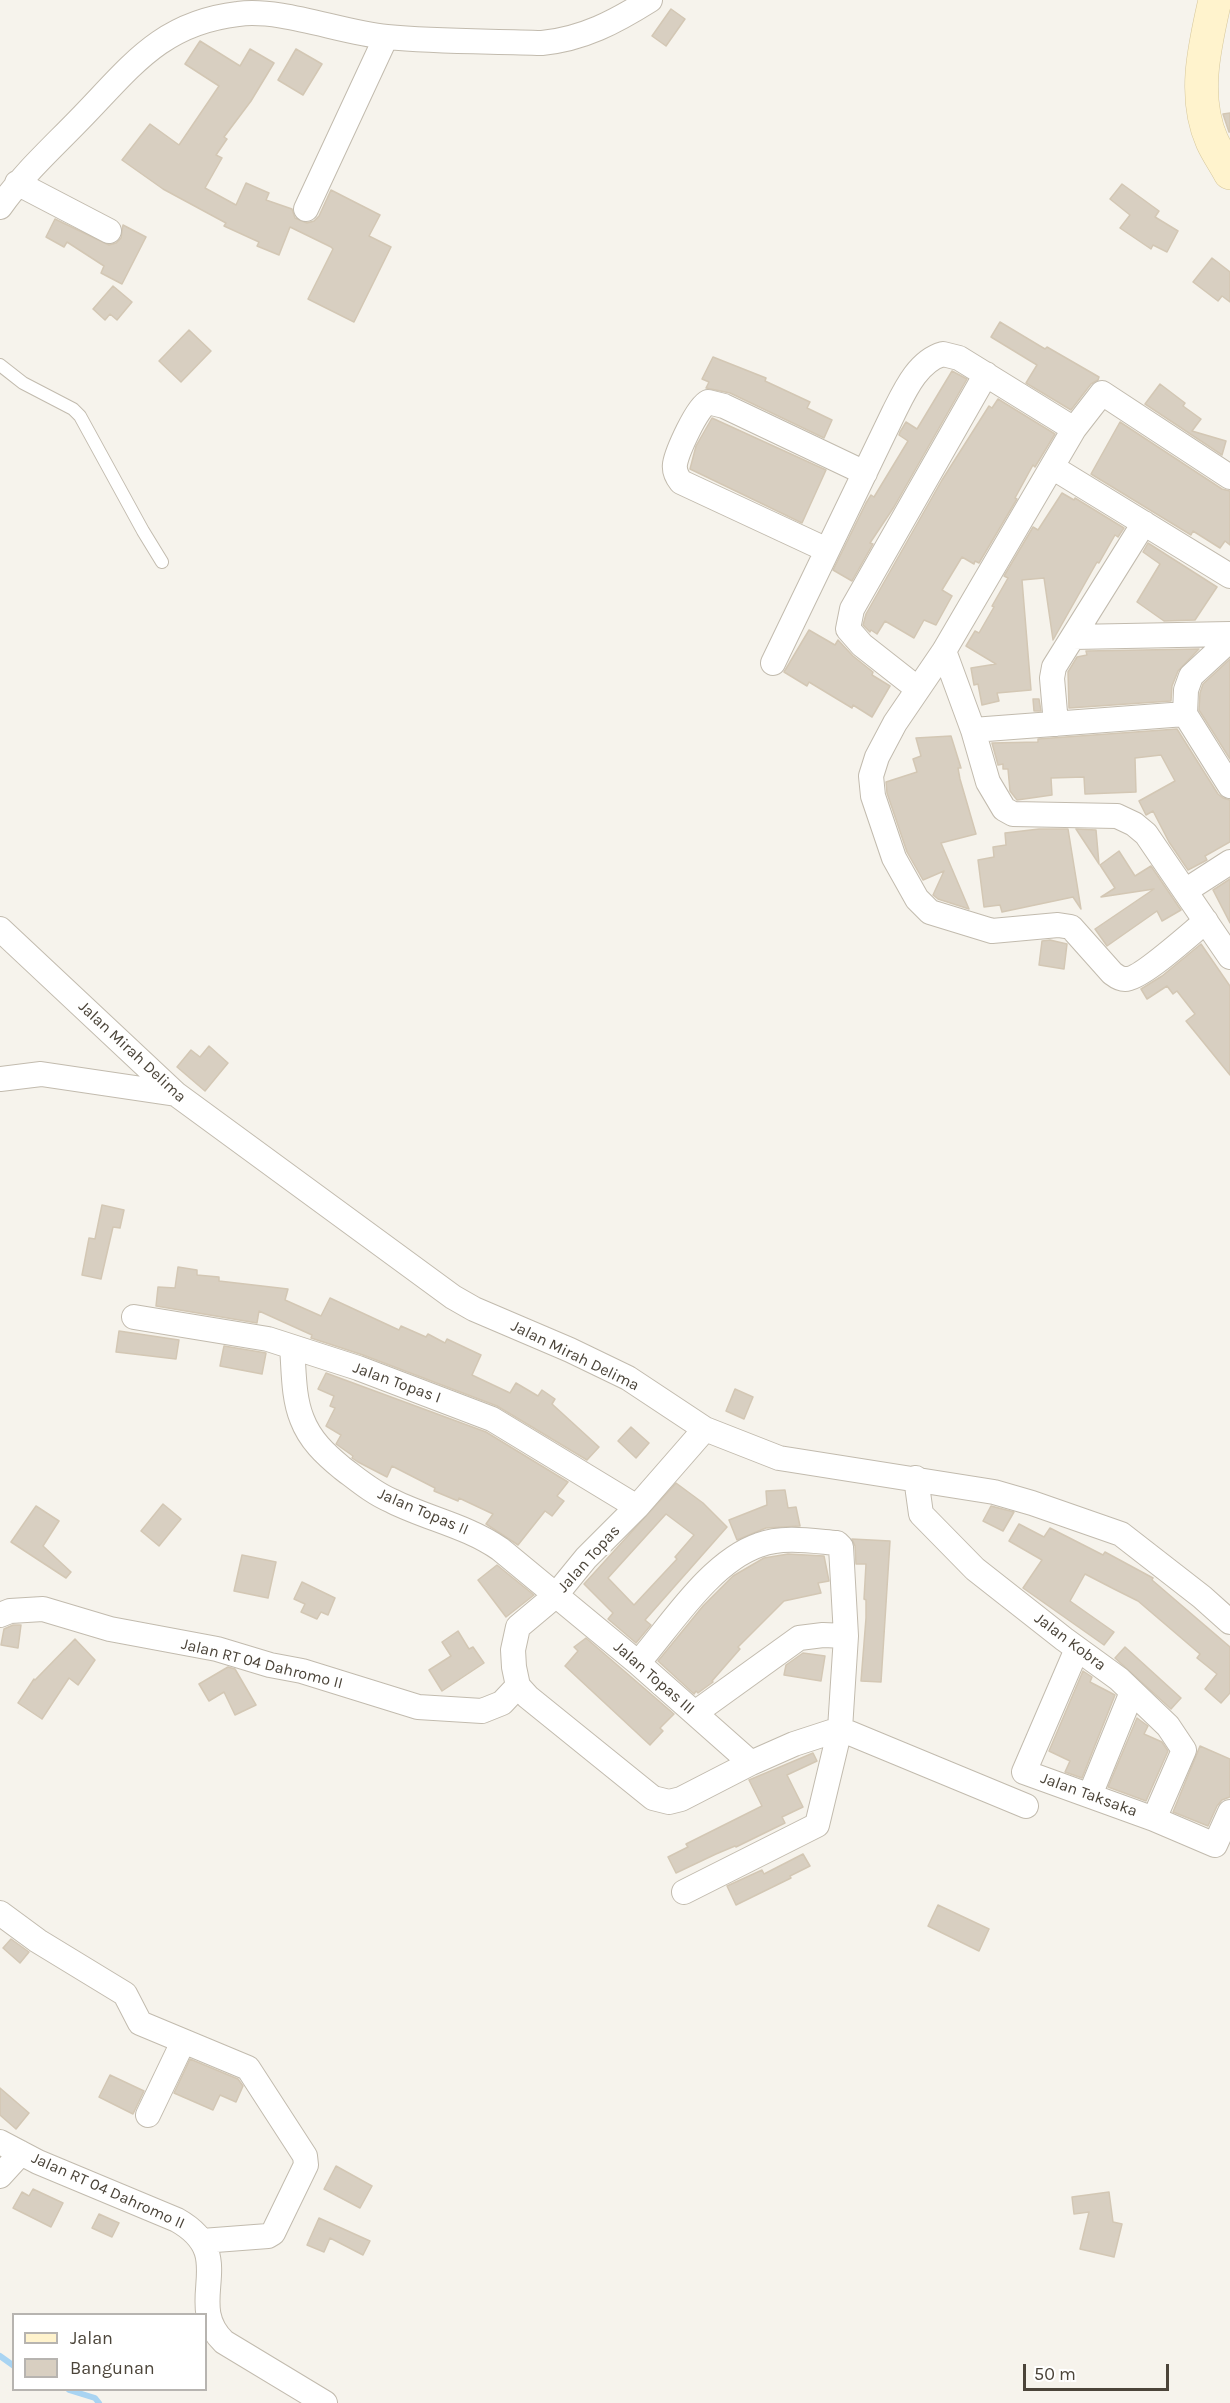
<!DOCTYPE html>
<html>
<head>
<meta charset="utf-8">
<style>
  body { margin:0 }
  #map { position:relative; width:1230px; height:2403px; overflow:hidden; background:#f6f3ec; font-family:Karla,sans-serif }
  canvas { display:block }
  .legend { position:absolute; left:12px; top:2313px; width:195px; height:78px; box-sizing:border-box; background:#fff; border:2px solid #b7b4b0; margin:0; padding:8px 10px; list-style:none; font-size:18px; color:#4b4439 }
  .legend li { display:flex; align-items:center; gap:12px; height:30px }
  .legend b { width:30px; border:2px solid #b7b4b0 }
  .scale { position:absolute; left:1023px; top:2364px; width:146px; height:27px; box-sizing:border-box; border:3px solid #4b4439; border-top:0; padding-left:8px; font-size:18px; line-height:21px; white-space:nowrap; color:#4b4439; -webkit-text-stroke:4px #fff; paint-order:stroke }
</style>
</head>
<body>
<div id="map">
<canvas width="1230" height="2403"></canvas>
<ul class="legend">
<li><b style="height:8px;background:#fff3cd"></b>Jalan</li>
<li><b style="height:16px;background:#d8cfc1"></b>Bangunan</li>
</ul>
<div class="scale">50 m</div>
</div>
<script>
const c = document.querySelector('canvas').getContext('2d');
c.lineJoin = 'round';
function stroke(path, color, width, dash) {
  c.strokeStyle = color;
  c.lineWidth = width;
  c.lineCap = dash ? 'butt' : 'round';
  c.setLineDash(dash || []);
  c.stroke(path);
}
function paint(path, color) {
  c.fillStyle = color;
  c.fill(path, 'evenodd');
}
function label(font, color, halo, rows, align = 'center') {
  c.font = font + ' Karla,sans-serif';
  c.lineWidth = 6;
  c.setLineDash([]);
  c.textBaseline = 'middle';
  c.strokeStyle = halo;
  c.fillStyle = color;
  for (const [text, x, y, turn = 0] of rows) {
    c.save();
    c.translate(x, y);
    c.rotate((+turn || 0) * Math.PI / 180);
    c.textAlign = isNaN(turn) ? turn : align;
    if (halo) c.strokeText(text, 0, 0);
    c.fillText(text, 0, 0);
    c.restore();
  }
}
stroke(new Path2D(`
  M 0,2356 L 14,2366
  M 69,2390 L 95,2398 L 99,2403`), '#a9d4f2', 6);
const building = new Path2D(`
  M 671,9 L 685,19 L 666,46 L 652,36 Z
  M 200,41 L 240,66 L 250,49 L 274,63 L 251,101 L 224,137 L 227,139 L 216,155 L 222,158 L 205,188 L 236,205 L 246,183 L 269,193 L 266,200 L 292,209 L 295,218 L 307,223 L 314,221 L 319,216 L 331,190 L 380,215 L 369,236 L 391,247 L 354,322 L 308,299 L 333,249 L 331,247 L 290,227 L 279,255 L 257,246 L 259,242 L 224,226 L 226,223 L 163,189 L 122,160 L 150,124 L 179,145 L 219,86 L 185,64 Z
  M 296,49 L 322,64 L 303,95 L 278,80 Z
  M 1230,113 L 1230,132 L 1229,132 L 1223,114 Z
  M 1122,184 L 1159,211 L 1155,217 L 1178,231 L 1167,252 L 1153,245 L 1151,249 L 1120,228 L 1130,215 L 1110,199 Z
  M 55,219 L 109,245 L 116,243 L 121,238 L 123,225 L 146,237 L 122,284 L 101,273 L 104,266 L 67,242 L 64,247 L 46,237 Z
  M 1212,258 L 1230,272 L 1230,302 L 1222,296 L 1218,301 L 1193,282 Z
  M 113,286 L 132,302 L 117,320 L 110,314 L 105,320 L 93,309 Z
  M 1000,322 L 1045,349 L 1047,347 L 1099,377 L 1098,380 L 1091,384 L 1071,410 L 1026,383 L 1037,365 L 991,337 Z
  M 189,330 L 211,351 L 181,382 L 159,361 Z
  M 713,357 L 766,378 L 765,381 L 810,402 L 807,408 L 832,420 L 824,438 L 730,393 L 706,388 L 709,382 L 702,379 Z
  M 952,371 L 967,379 L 894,507 L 870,543 L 873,544 L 852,581 L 833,570 L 866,503 L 871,495 L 874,497 L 908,441 L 899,435 L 900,432 L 906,422 L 917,429 Z
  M 1160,384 L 1185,403 L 1183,406 L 1201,419 L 1192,431 L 1226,441 L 1222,455 L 1145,404 Z
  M 998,399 L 1055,434 L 1035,467 L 1033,465 L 1015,498 L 1017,499 L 979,563 L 975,561 L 974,564 L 962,557 L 942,590 L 952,596 L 936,625 L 924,620 L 914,638 L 885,621 L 877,634 L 871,630 L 870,632 L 863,625 L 866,614 L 942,480 L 989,406 L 992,408 Z
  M 712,418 L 826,470 L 802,523 L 690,469 L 696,446 Z
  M 1120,422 L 1222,489 L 1230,491 L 1230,545 L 1225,541 L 1220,548 L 1193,531 L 1191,535 L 1091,474 Z
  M 1062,493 L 1074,500 L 1075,498 L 1124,528 L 1118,537 L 1115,535 L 1099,563 L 1097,562 L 1053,640 L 1044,578 L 1022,580 L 1031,690 L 997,693 L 999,701 L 982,705 L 978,684 L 974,685 L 971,668 L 996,664 L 966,646 L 975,631 L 979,633 L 994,607 L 992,606 L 1008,578 L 1004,576 L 1033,527 L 1038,530 Z
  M 1148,543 L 1217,587 L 1195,620 L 1164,621 L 1137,602 L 1160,564 L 1143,552 Z
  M 809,630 L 835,645 L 838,640 L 853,656 L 873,672 L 872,675 L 890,686 L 872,717 L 853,705 L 852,708 L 809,682 L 807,686 L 784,672 Z
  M 1199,649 L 1178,671 L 1172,686 L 1171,701 L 1069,708 L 1068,672 L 1077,657 L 1087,655 L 1086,651 Z
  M 1230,659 L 1230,759 L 1199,710 L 1200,693 L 1203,684 Z
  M 1033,699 L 1039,699 L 1041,711 L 1034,711 Z
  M 1177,729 L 1218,794 L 1223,798 L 1230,800 L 1230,842 L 1205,856 L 1207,860 L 1188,870 L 1169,842 L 1153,811 L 1146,815 L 1139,801 L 1175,781 L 1161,755 L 1135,758 L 1136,792 L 1085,794 L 1084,777 L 1051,778 L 1052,795 L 1017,800 L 1010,791 L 1008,769 L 1003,769 L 1003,764 L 998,765 L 992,743 L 1038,742 L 1038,739 Z
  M 951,736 L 961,768 L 958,768 L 960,779 L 976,834 L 941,843 L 969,909 L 938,899 L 933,895 L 944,871 L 923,880 L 907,852 L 887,793 L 886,782 L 917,772 L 913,759 L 921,756 L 916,738 Z
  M 1039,829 L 1068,829 L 1081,909 L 1073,897 L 1002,912 L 1000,905 L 984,907 L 978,860 L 994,857 L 993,847 L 1006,845 L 1005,833 Z
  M 1076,829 L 1096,830 L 1099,864 Z
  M 1119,851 L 1135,876 L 1151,866 L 1181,910 L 1162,921 L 1157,911 L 1107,946 L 1095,929 L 1154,889 L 1101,897 L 1115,888 L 1100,865 Z
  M 1230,879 L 1230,923 L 1213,890 Z
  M 1050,940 L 1067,944 L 1064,969 L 1039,965 L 1042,941 Z
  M 1201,944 L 1230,986 L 1230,1075 L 1186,1021 L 1195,1014 L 1177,991 L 1173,994 L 1167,986 L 1147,999 L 1141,989 L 1162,976 Z
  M 209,1046 L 228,1063 L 205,1091 L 177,1067 L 191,1050 L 200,1057 Z
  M 102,1205 L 124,1210 L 120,1228 L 113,1227 L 101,1279 L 82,1275 L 89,1238 L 95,1239 Z
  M 178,1267 L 197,1270 L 197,1275 L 219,1277 L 219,1281 L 288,1289 L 285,1300 L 321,1316 L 330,1298 L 399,1330 L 401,1326 L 426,1337 L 428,1334 L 445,1343 L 447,1339 L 481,1355 L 472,1375 L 510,1393 L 516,1383 L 538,1396 L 542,1390 L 555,1399 L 552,1404 L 599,1447 L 587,1460 L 497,1406 L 363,1355 L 311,1338 L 312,1335 L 259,1311 L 257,1323 L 156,1306 L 158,1287 L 175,1288 Z
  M 119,1331 L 179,1340 L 176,1359 L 116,1352 Z
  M 224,1346 L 266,1353 L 262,1374 L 220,1366 Z
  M 326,1373 L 486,1432 L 568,1482 L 557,1496 L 564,1501 L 552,1516 L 545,1511 L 518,1545 L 486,1524 L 493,1514 L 459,1498 L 458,1501 L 434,1491 L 435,1488 L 392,1466 L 387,1477 L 358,1462 L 352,1458 L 353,1456 L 336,1444 L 341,1435 L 326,1426 L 335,1408 L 330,1406 L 334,1396 L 318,1389 Z
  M 735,1389 L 753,1397 L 744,1419 L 726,1411 Z
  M 631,1427 L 649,1443 L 636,1458 L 618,1441 Z
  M 676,1483 L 703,1503 L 727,1527 L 645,1620 L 651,1625 L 636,1643 L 608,1619 L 613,1613 L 584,1584 ZM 666,1514 L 694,1535 L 675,1557 L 677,1559 L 634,1605 L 608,1578 Z
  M 785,1490 L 788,1508 L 796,1507 L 800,1526 L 766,1528 L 737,1540 L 729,1520 L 767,1505 L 766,1491 Z
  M 163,1504 L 181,1519 L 159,1546 L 141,1531 Z
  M 36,1506 L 59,1521 L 43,1546 L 71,1572 L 66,1578 L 11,1542 Z
  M 991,1506 L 1014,1512 L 1003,1531 L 983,1521 Z
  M 1019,1524 L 1044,1537 L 1050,1528 L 1103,1555 L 1105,1552 L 1153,1578 L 1152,1580 L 1230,1647 L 1230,1693 L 1221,1703 L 1205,1689 L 1217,1674 L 1197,1658 L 1200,1654 L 1138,1601 L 1114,1589 L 1085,1574 L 1070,1601 L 1114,1632 L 1104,1645 L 1023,1588 L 1042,1560 L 1009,1541 Z
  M 852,1539 L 890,1541 L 881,1682 L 861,1681 L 866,1618 L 866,1600 L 864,1599 L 866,1564 L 856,1564 L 855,1546 Z
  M 788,1554 L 824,1556 L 829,1581 L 818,1583 L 821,1593 L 784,1601 L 738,1647 L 740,1649 L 712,1681 L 713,1682 L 698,1693 L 696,1691 L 694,1694 L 658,1661 L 703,1606 L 733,1576 L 764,1558 Z
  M 242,1555 L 276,1562 L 268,1598 L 234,1591 Z
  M 497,1565 L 534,1595 L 506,1617 L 478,1580 Z
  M 302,1582 L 335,1598 L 328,1615 L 321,1612 L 317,1619 L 301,1612 L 305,1604 L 294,1599 Z
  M 13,1625 L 21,1625 L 18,1648 L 1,1645 L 4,1629 Z
  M 458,1631 L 469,1649 L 473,1647 L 484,1663 L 442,1691 L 429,1670 L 451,1656 L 442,1642 Z
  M 586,1638 L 674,1714 L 660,1728 L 663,1731 L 650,1745 L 565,1666 L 578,1651 L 574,1647 Z
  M 75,1639 L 95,1660 L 78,1685 L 69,1678 L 42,1719 L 18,1703 L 34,1679 L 35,1680 Z
  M 1125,1647 L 1181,1698 L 1171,1709 L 1115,1658 Z
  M 803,1653 L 825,1656 L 821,1681 L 784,1675 L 786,1665 Z
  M 228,1667 L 235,1669 L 256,1705 L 235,1715 L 224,1692 L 209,1701 L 199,1684 Z
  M 1083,1671 L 1092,1677 L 1090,1682 L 1115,1695 L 1082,1778 L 1065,1772 L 1070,1761 L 1049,1751 Z
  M 1137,1718 L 1148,1726 L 1144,1734 L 1162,1742 L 1168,1751 L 1146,1801 L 1108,1787 Z
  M 1200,1746 L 1230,1759 L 1230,1797 L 1222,1800 L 1217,1806 L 1208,1826 L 1173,1812 Z
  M 813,1753 L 817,1761 L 787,1775 L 803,1807 L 782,1817 L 785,1823 L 736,1847 L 735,1846 L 716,1854 L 676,1873 L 668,1857 L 688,1847 L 686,1844 L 762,1806 L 749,1780 Z
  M 803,1854 L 810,1866 L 790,1876 L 791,1878 L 736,1905 L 727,1886 L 762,1870 L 764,1874 Z
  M 938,1905 L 989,1929 L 979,1951 L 928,1926 Z
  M 11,1939 L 29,1952 L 20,1963 L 3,1948 Z
  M 190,2059 L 238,2079 L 243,2086 L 236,2102 L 220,2095 L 213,2110 L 174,2093 Z
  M 110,2075 L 144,2091 L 133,2114 L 99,2097 Z
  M 0,2088 L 29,2113 L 16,2129 L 0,2115 Z
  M 336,2166 L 372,2186 L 360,2208 L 324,2189 Z
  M 33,2189 L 63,2203 L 51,2227 L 13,2208 L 22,2192 L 29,2196 Z
  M 1109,2192 L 1113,2222 L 1122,2224 L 1114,2257 L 1080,2249 L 1089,2212 L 1074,2214 L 1072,2197 Z
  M 99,2214 L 119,2223 L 112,2237 L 92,2228 Z
  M 319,2218 L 370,2241 L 363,2255 L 330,2238 L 324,2252 L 307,2245 Z`);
paint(building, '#d8cfc1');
stroke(building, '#d3c7b4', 1.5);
const lane = new Path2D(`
  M 0,365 L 23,383 L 73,409 L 80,416 L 143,531 L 162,562`);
const street = new Path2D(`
  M 17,183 L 109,231
  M 0,207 C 23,174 52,148 80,119 C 130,68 160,23 238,14 C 281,8 342,33 387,37 C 438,42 491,41 542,43 C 583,39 615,22 650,0
  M 306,209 L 386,37
  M 1052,467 L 1230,576
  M 827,550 L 681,482 C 677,477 674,471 675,464 C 677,452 697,407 708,402 L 724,406 L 865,473
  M 1073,637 L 1230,634
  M 1230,640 L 1191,676 L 1186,690 L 1185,714 L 1230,786
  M 944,651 L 973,730 L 988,782 L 1004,809 L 1013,814 L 1117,816 L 1134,824 L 1146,834 L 1230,957
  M 773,663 L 894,412 C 905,390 918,361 943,354 L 959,358 L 1074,429
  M 918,689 L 862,645 L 848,629 L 852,609 L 986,374
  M 1056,724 L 1052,678 L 1054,667 L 1144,523
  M 973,730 L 1185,714
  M 1185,891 L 1230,862
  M 1206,921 C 1191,933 1140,980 1125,979 C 1119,979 1116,976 1112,973 L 1071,927 L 1058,925 L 992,931 L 930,912 L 917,899 L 894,858 L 873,796 L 871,776 L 877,757 L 895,723 L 944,651 L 1074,429 L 1102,393 L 1230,477
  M 0,929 L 176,1094 L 453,1297 L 474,1309 L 570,1350 L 628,1378 L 705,1429 L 779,1458 L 994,1492 L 1032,1503 L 1121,1534 L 1202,1597 L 1230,1622
  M 0,1079 L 41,1074 L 176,1094
  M 134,1317 L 268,1339 L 358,1368 L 492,1419 L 637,1507
  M 292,1347 C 294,1370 293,1397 302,1419 C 310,1440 325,1454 342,1468 C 358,1480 373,1493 392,1501 C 428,1519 467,1526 500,1549 L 638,1663 L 751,1763
  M 705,1429 L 637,1507 L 586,1558 L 555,1596 L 518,1627 L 513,1650 L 514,1667 L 518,1686 L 528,1697 L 653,1798 L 669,1802 L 681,1799 L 751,1763 L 794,1744 L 840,1729 L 1026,1806
  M 916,1478 L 921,1514 L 975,1569 L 1064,1639 L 1119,1679 L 1168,1726 L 1184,1750 L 1154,1819
  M 0,1615 L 10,1611 L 43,1609 L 110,1629 L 217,1649 L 270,1665 L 302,1671 L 418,1707 L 482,1711 L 502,1703 L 518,1686
  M 1077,1649 L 1024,1772 L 1154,1819 L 1215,1845 L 1230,1812
  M 638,1663 C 671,1625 710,1562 759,1545 C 783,1536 812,1541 837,1543 L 841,1547 L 846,1636 L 840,1729 L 817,1825 L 684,1892
  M 695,1713 L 799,1638 L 823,1635 L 846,1636
  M 1090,1795 L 1132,1692
  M 0,1913 L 38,1941 L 125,1994 L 140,2023 L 248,2068 L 305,2156 L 306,2165 L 273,2233 L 268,2236 L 202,2241
  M 148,2115 L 183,2042
  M 0,2142 L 38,2162 L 177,2220 C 241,2256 182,2302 224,2342 L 325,2403
  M 0,2176 L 21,2153`);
const secondary = new Path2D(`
  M 1215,0 C 1205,45 1192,96 1212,141 C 1217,152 1224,162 1230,173`);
stroke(lane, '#c2bbae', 14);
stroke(street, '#c2bbae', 26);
stroke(secondary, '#d6c79b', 34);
stroke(lane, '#fff', 12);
stroke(street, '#fff', 24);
stroke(secondary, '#fff3cd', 33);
label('16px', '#4b4439', '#fff', [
  ["Jalan Mirah Delima",132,1052,43],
  ["Jalan Mirah Delima",575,1356,26],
  ["Jalan Topas I",397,1383,20],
  ["Jalan Topas II",423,1512,23],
  ["Jalan Topas",589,1559,-48],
  ["Jalan Kobra",1070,1642,37],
  ["Jalan RT 04 Dahromo II",262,1664,14],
  ["Jalan Topas III",654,1678,41],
  ["Jalan Taksaka",1089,1795,20],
  ["Jalan RT 04 Dahromo II",108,2191,24]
]);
</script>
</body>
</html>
